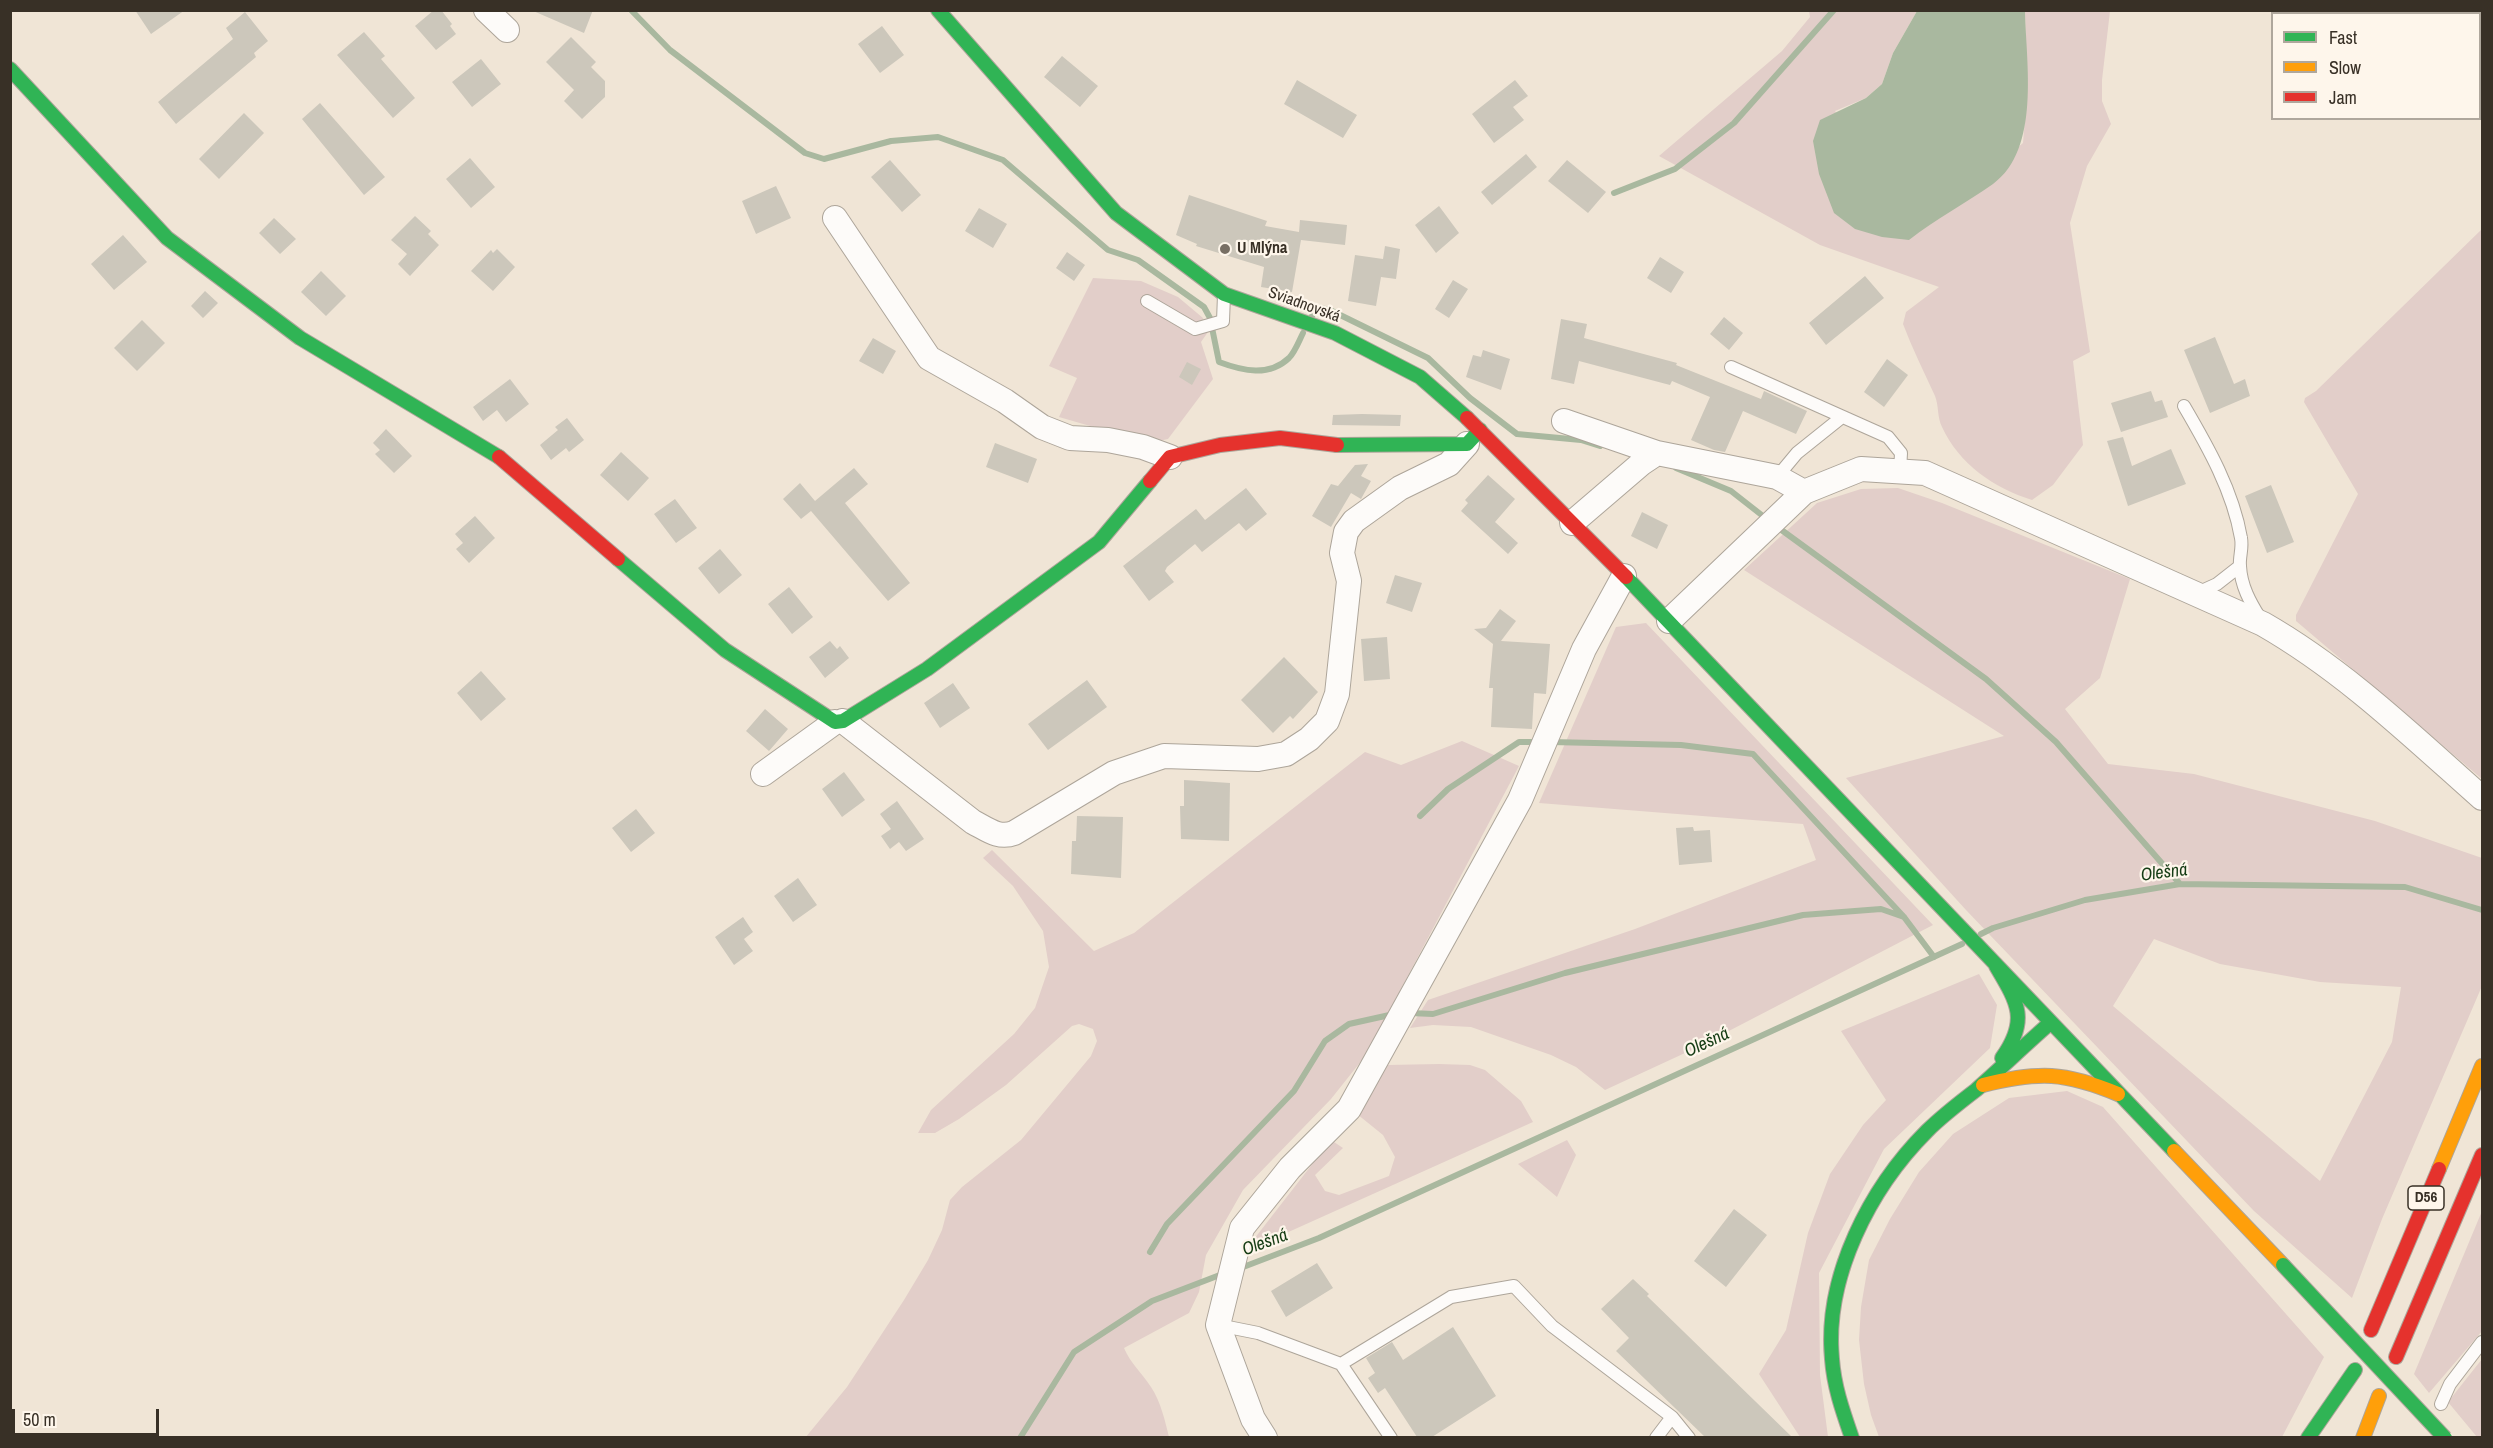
<!DOCTYPE html>
<html>
<head>
<meta charset="utf-8">
<style>
  body { margin:0 }
  #map { position:relative; width:2493px; height:1448px; overflow:hidden; background:#f0e5d6; font-family:"Archivo Narrow",sans-serif }
  canvas { display:block }
  .frame { position:absolute; inset:0; border:12px solid #383026; pointer-events:none }
  .legend { position:absolute; left:2271px; top:12px; width:210px; height:108px; box-sizing:border-box; background:#fef6eb; border:2px solid #afa79c; margin:0; padding:8px 10px; list-style:none; font-size:18px; color:#383026 }
  .legend li { display:flex; align-items:center; gap:12px; height:30px }
  .legend b { width:30px; border:2px solid #afa79c }
  .scale { position:absolute; left:12px; top:1409px; width:147px; height:27px; box-sizing:border-box; border:3px solid #383026; border-top:0; padding-left:8px; font-size:18px; line-height:21px; white-space:nowrap; color:#383026; -webkit-text-stroke:4px #fef6eb; paint-order:stroke }
</style>
</head>
<body>
<div id="map">
<canvas width="2493" height="1448"></canvas>
<div class="frame"></div>
<ul class="legend">
<li><b style="height:8px;background:#30b455"></b>Fast</li>
<li><b style="height:8px;background:#ff9f0a"></b>Slow</li>
<li><b style="height:8px;background:#e5322d"></b>Jam</li>
</ul>
<div class="scale">50 m</div>
</div>
<script>
const c = document.querySelector('canvas').getContext('2d');
c.lineJoin = 'round';
function paint(path, color) {
  c.fillStyle = color;
  c.fill(path, 'evenodd');
}
function stroke(path, color, width, dash) {
  c.strokeStyle = color;
  c.lineWidth = width;
  c.lineCap = dash ? 'butt' : 'round';
  c.setLineDash(dash || []);
  c.stroke(path);
}
function label(font, color, halo, rows, align = 'center') {
  c.font = font + ' "Archivo Narrow",sans-serif';
  c.lineWidth = 4.5;
  c.setLineDash([]);
  c.textBaseline = 'middle';
  c.strokeStyle = halo;
  c.fillStyle = color;
  for (const [text, x, y, turn = 0] of rows) {
    c.save();
    c.translate(x, y);
    c.rotate((+turn || 0) * Math.PI / 180);
    c.textAlign = isNaN(turn) ? turn : align;
    if (halo) c.strokeText(text, 0, 0);
    c.fillText(text, 0, 0);
    c.restore();
  }
}
paint(new Path2D(`
  M 1809,11 L 1917,11 L 1893,53 L 1882,84 L 1866,98 L 1835,111 L 1909,239 L 2023,143 L 2027,94 L 2025,11 L 2110,11 L 2102,80 L 2102,101 L 2111,124 L 2087,166 L 2070,223 L 2090,352 L 2073,361 L 2083,445 L 2053,485 L 2032,500 C 1994,488 1959,464 1942,427 C 1937,417 1939,406 1935,396 C 1924,372 1912,348 1903,324 L 1906,312 L 1939,287 L 1820,245 L 1659,156 L 1782,51 L 1810,17 Z
  M 2482,229 L 2482,779 L 2296,621 L 2296,615 L 2358,494 L 2304,402 L 2305,398 L 2316,391 Z
  M 1093,278 L 1141,281 L 1178,297 L 1203,318 L 1208,332 L 1201,342 L 1213,379 L 1168,439 L 1149,443 L 1059,417 L 1077,378 L 1049,366 Z
  M 1898,488 L 1942,503 L 2130,579 L 2100,678 L 2065,709 L 2108,764 L 2194,774 L 2375,821 L 2482,858 L 2482,986 L 2382,1219 L 2352,1298 L 2254,1211 L 1966,910 L 1846,778 L 2004,736 L 1744,570 L 1817,503 L 1861,489 ZM 2154,939 L 2220,964 L 2320,982 L 2401,987 L 2392,1042 L 2320,1181 L 2113,1006 Z
  M 1646,623 L 1933,925 L 1698,1047 L 1605,1090 L 1576,1067 L 1551,1055 L 1471,1027 L 1433,1025 L 1410,1028 L 1428,1000 L 1635,929 L 1816,860 L 1803,824 L 1539,803 L 1616,627 Z
  M 1462,741 L 1519,766 L 1366,1055 L 1331,1099 L 1243,1190 L 1206,1255 L 1199,1292 L 1189,1313 L 1124,1348 C 1131,1364 1142,1373 1151,1387 C 1161,1402 1165,1421 1169,1437 L 805,1438 L 847,1387 L 904,1300 L 928,1260 L 942,1230 L 950,1200 L 962,1187 L 1021,1140 L 1091,1056 L 1097,1041 L 1093,1029 L 1079,1024 L 1072,1026 L 1006,1085 L 959,1119 L 935,1133 L 918,1133 L 931,1110 L 1014,1034 L 1035,1008 L 1049,967 L 1043,931 L 1013,886 L 983,858 L 992,850 L 1094,951 L 1134,933 L 1365,752 L 1401,765 Z
  M 1979,974 L 1997,1005 L 1990,1048 L 1884,1149 L 1819,1273 L 1820,1375 L 1828,1437 L 1800,1437 L 1759,1374 L 1786,1330 L 1808,1233 L 1830,1174 L 1863,1125 L 1886,1100 L 1841,1031 Z
  M 1439,1064 L 1470,1065 L 1485,1070 L 1521,1101 L 1533,1122 L 1244,1252 L 1331,1140 L 1343,1148 L 1315,1175 L 1325,1191 L 1339,1195 L 1389,1176 L 1395,1157 L 1383,1135 L 1357,1114 L 1388,1065 Z
  M 2067,1091 L 2103,1107 L 2324,1357 L 2282,1437 L 1879,1437 L 1871,1415 L 1864,1384 L 1859,1340 L 1861,1307 L 1869,1260 L 1890,1219 L 1919,1172 L 1953,1134 L 2009,1098 Z
  M 1567,1140 L 1576,1155 L 1557,1197 L 1518,1164 Z
  M 2482,1211 L 2482,1331 L 2429,1393 L 2414,1374 Z
  M 2482,1359 L 2482,1437 L 2477,1437 L 2448,1402 Z`), '#e2cec9');
paint(new Path2D(`
  M 1917,11 L 2025,11 C 2026,63 2041,149 1993,184 C 1966,203 1936,219 1909,240 L 1882,237 L 1855,229 L 1834,213 L 1819,174 L 1813,141 L 1820,120 L 1866,98 L 1882,84 L 1893,53 Z`), '#a9b89f');
stroke(new Path2D(`
  M 631,10 L 670,50 L 805,153 L 824,159 L 891,141 L 938,137 L 1003,160 L 1108,250 L 1138,260 L 1204,307 L 1210,318 L 1219,362 C 1243,371 1269,377 1289,358 C 1295,352 1299,341 1303,333
  M 1614,193 L 1675,169 L 1734,123 L 1834,10
  M 1312,316 L 1316,307 L 1330,310 L 1428,358 L 1470,398 L 1517,434 L 1581,440 L 1600,446
  M 1676,468 L 1731,491 L 1768,520
  M 1776,526 L 1986,679 L 2056,742 L 2180,884
  M 1551,742 L 1681,745 L 1753,754 L 1904,917 L 1934,957
  M 1420,816 L 1448,789 L 1519,742 L 1538,742
  M 1981,934 L 1993,928 L 2085,900 L 2180,884 L 2405,887 L 2482,910
  M 1410,1013 L 1433,1014 L 1565,973 L 1803,915 L 1881,909 L 1904,917
  M 1150,1252 L 1167,1224 L 1294,1091 L 1325,1041 L 1349,1024 L 1394,1014
  M 1238,1269 L 1319,1238 L 1962,944
  M 1020,1438 L 1074,1352 L 1152,1301 L 1225,1273`), '#a9b89f', 6);
paint(new Path2D(`
  M 135,10 L 185,10 L 151,34 Z
  M 434,10 L 441,10 L 452,24 L 450,26 L 456,34 L 436,50 L 415,26 Z
  M 531,10 L 593,10 L 584,33 Z
  M 245,12 L 268,41 L 254,53 L 256,57 L 176,124 L 158,102 L 233,39 L 226,28 Z
  M 882,26 L 904,55 L 880,73 L 858,44 Z
  M 364,32 L 385,56 L 381,59 L 415,98 L 393,118 L 337,55 Z
  M 571,37 L 596,62 L 591,67 L 605,81 L 605,97 L 582,119 L 564,101 L 574,90 L 546,62 Z
  M 1062,56 L 1098,86 L 1080,107 L 1044,77 Z
  M 481,59 L 501,84 L 472,107 L 452,82 Z
  M 1297,80 L 1357,115 L 1343,138 L 1284,104 Z
  M 1515,80 L 1528,96 L 1513,107 L 1524,120 L 1494,143 L 1472,114 Z
  M 320,103 L 385,177 L 364,195 L 302,119 Z
  M 244,113 L 264,133 L 219,179 L 199,159 Z
  M 1526,154 L 1537,167 L 1492,205 L 1481,192 Z
  M 470,158 L 495,187 L 471,208 L 446,179 Z
  M 890,160 L 921,195 L 902,212 L 871,177 Z
  M 1567,160 L 1606,192 L 1588,213 L 1548,181 Z
  M 776,186 L 791,218 L 756,234 L 742,201 Z
  M 1189,195 L 1267,221 L 1265,226 L 1299,232 L 1300,220 L 1347,225 L 1345,245 L 1301,240 L 1292,292 L 1261,287 L 1264,267 L 1196,246 L 1197,244 L 1176,235 Z
  M 1439,206 L 1459,233 L 1436,253 L 1415,225 Z
  M 979,208 L 1007,224 L 993,248 L 965,231 Z
  M 415,216 L 431,231 L 428,234 L 439,245 L 410,276 L 398,264 L 407,254 L 391,240 Z
  M 274,218 L 296,239 L 280,254 L 259,233 Z
  M 123,235 L 147,262 L 114,290 L 91,264 Z
  M 1385,246 L 1400,249 L 1396,279 L 1381,277 L 1376,306 L 1348,301 L 1355,255 L 1383,259 Z
  M 497,249 L 515,267 L 493,291 L 471,271 L 491,250 L 493,253 Z
  M 1067,252 L 1085,265 L 1074,281 L 1056,268 Z
  M 1660,257 L 1684,272 L 1671,293 L 1647,278 Z
  M 321,271 L 346,296 L 326,316 L 301,292 Z
  M 1865,276 L 1884,298 L 1826,345 L 1809,323 Z
  M 1453,280 L 1468,289 L 1449,318 L 1435,309 Z
  M 205,291 L 218,303 L 203,318 L 191,306 Z
  M 1724,317 L 1743,333 L 1729,350 L 1710,334 Z
  M 1561,319 L 1587,324 L 1584,338 L 1677,363 L 1676,365 L 1761,399 L 1764,391 L 1807,411 L 1796,434 L 1743,411 L 1725,452 L 1714,450 L 1691,440 L 1710,397 L 1672,381 L 1670,385 L 1579,361 L 1574,384 L 1551,379 Z
  M 142,320 L 165,343 L 137,371 L 114,348 Z
  M 2215,337 L 2234,384 L 2245,379 L 2250,396 L 2210,413 L 2184,350 Z
  M 873,338 L 896,351 L 883,374 L 859,361 Z
  M 1483,350 L 1510,359 L 1501,390 L 1466,377 L 1473,355 L 1481,357 Z
  M 1887,359 L 1908,375 L 1884,407 L 1864,392 Z
  M 1187,362 L 1201,369 L 1192,385 L 1179,377 Z
  M 510,379 L 529,404 L 506,422 L 497,410 L 483,421 L 473,407 Z
  M 2151,391 L 2155,402 L 2162,400 L 2168,417 L 2121,432 L 2111,403 Z
  M 1362,414 L 1401,415 L 1400,426 L 1332,425 L 1333,415 Z
  M 567,418 L 584,440 L 569,452 L 566,448 L 551,460 L 540,445 L 558,430 L 555,427 Z
  M 386,429 L 412,456 L 394,473 L 375,454 L 380,450 L 373,443 Z
  M 2123,437 L 2132,466 L 2171,449 L 2186,484 L 2128,506 L 2107,441 Z
  M 995,443 L 1037,459 L 1028,483 L 986,467 Z
  M 621,452 L 649,478 L 628,501 L 600,475 Z
  M 1368,464 L 1361,476 L 1371,481 L 1361,499 L 1351,493 L 1331,527 L 1312,516 L 1331,484 L 1338,486 L 1355,465 Z
  M 854,468 L 868,484 L 845,503 L 910,583 L 888,601 L 811,511 L 801,519 L 783,499 L 800,483 L 815,501 Z
  M 1488,475 L 1515,499 L 1495,522 L 1518,543 L 1508,554 L 1461,511 L 1468,503 L 1465,500 Z
  M 2271,485 L 2294,542 L 2267,553 L 2245,496 Z
  M 1246,488 L 1267,514 L 1246,531 L 1239,523 L 1202,552 L 1195,544 L 1167,567 L 1165,571 L 1174,582 L 1149,601 L 1123,566 L 1196,509 L 1205,520 Z
  M 675,499 L 697,528 L 676,543 L 654,514 Z
  M 1642,512 L 1668,525 L 1657,549 L 1631,536 Z
  M 475,516 L 495,538 L 469,563 L 456,549 L 463,543 L 455,534 Z
  M 720,549 L 742,575 L 719,594 L 698,568 Z
  M 1395,575 L 1422,583 L 1412,612 L 1386,603 Z
  M 789,587 L 813,617 L 792,634 L 768,604 Z
  M 1500,609 L 1516,621 L 1501,641 L 1550,644 L 1546,694 L 1534,693 L 1532,729 L 1491,727 L 1493,688 L 1489,688 L 1493,644 L 1474,629 L 1486,628 Z
  M 1387,637 L 1390,679 L 1364,681 L 1361,639 Z
  M 830,641 L 837,649 L 840,646 L 849,658 L 825,678 L 809,657 Z
  M 1284,657 L 1318,692 L 1293,719 L 1290,716 L 1273,733 L 1241,700 Z
  M 481,671 L 506,699 L 481,721 L 457,693 Z
  M 1087,680 L 1107,707 L 1048,750 L 1028,724 Z
  M 953,683 L 970,708 L 940,728 L 924,703 Z
  M 765,709 L 788,729 L 769,751 L 746,731 Z
  M 844,772 L 865,800 L 842,817 L 822,789 Z
  M 1184,780 L 1230,783 L 1229,841 L 1181,839 L 1180,806 L 1184,806 Z
  M 897,801 L 924,839 L 906,851 L 899,842 L 890,849 L 881,836 L 891,829 L 880,814 Z
  M 636,809 L 655,833 L 631,852 L 612,828 Z
  M 1077,816 L 1123,817 L 1121,878 L 1071,874 L 1072,841 L 1076,841 Z
  M 1693,827 L 1694,831 L 1710,830 L 1712,862 L 1679,865 L 1676,828 Z
  M 798,878 L 817,905 L 793,922 L 774,896 Z
  M 743,917 L 753,932 L 744,939 L 753,951 L 734,965 L 715,937 Z
  M 1734,1209 L 1767,1235 L 1726,1287 L 1694,1261 Z
  M 1317,1263 L 1333,1288 L 1286,1317 L 1271,1291 Z
  M 1633,1279 L 1649,1294 L 1647,1296 L 1792,1437 L 1705,1437 L 1616,1351 L 1629,1338 L 1601,1309 Z
  M 1453,1327 L 1496,1396 L 1432,1437 L 1417,1437 L 1385,1388 L 1378,1393 L 1368,1378 L 1375,1373 L 1366,1358 L 1392,1342 L 1403,1360 Z`), '#ccc7bb');
const lane = new Path2D(`
  M 1147,301 L 1195,329 L 1223,321 L 1224,295
  M 1731,367 L 1888,437 L 1901,453 L 1900,471
  M 2184,406 C 2208,447 2233,491 2241,538 C 2243,548 2239,557 2240,566 C 2241,586 2250,602 2260,618
  M 1777,477 L 1797,453 L 1842,417
  M 2195,594 L 2217,584 L 2240,566
  M 1218,1325 L 1258,1333 L 1341,1364 L 1451,1297 L 1514,1286 L 1552,1326 L 1672,1417 L 1689,1438
  M 1341,1364 L 1391,1438
  M 2441,1404 L 2450,1384 L 2482,1342
  M 1656,1438 L 1672,1417`);
const street = new Path2D(`
  M 486,10 L 507,30
  M 835,218 L 929,358 L 1005,401 L 1042,427 L 1070,438 L 1108,440 L 1143,447 L 1170,457
  M 1564,421 L 1657,453
  M 1572,523 L 1642,463 L 1657,453 L 1777,477 L 1804,492
  M 1669,621 L 1804,492 L 1861,469 L 1925,473 L 2263,624 C 2345,671 2412,736 2482,798
  M 843,721 L 973,822 C 987,829 998,839 1014,833 L 1114,773 L 1164,756 L 1258,759 L 1286,754 L 1309,739 L 1327,721 L 1337,694 L 1349,581 L 1342,553 L 1346,532 L 1354,521 L 1400,488 L 1449,464 L 1467,444
  M 763,774 L 835,722
  M 1265,1438 L 1253,1419 L 1218,1325 L 1242,1228 L 1290,1168 L 1349,1109 L 1520,800 L 1584,649 L 1624,576`);
const fast = new Path2D(`
  M 938,10 L 1116,213 L 1224,294 L 1335,333 L 1420,377 L 1467,418
  M 10,69 L 167,238 L 300,338 L 499,457
  M 1337,445 L 1467,444 L 1480,430
  M 618,559 L 725,650 L 835,722 L 843,721 L 927,669 L 1099,542 L 1150,481
  M 1626,577 L 2174,1151
  M 1996,966 C 2018,1003 2029,1020 2002,1058
  M 1852,1438 C 1843,1412 1834,1387 1832,1359 C 1824,1277 1870,1188 1927,1131 C 1942,1116 1959,1103 1976,1090 C 2001,1068 2025,1045 2050,1023
  M 2308,1438 L 2355,1370`);
const slow = new Path2D(`
  M 1983,1085 C 2039,1071 2065,1072 2118,1094
  M 2174,1151 L 2283,1265
  M 2439,1169 L 2482,1066
  M 2363,1438 L 2379,1396`);
const jam = new Path2D(`
  M 1467,418 L 1626,577
  M 499,457 L 618,559
  M 1150,481 L 1170,457 L 1220,445 L 1280,438 L 1337,445
  M 2371,1330 L 2439,1169
  M 2396,1357 L 2482,1155`);
stroke(lane, '#ada59a', 14);
stroke(street, '#ada59a', 26);
stroke(fast, '#ada59a', 16);
stroke(slow, '#ada59a', 16);
stroke(jam, '#ada59a', 16);
stroke(lane, '#fdfbf9', 12);
stroke(street, '#fdfbf9', 24);
stroke(fast, '#30b455', 14);
stroke(slow, '#ff9f0a', 14);
stroke(jam, '#e5322d', 14);
const fastBridge = new Path2D(`
  M 2283,1265 L 2445,1438`);
stroke(fastBridge, '#ada59a', 16, []);
stroke(fastBridge, '#30b455', 14);
for (const [x, y, r, color] of [
  [1225,249,6,"#786f64"]
]) {
  const dot = new Path2D();
  dot.arc(x, y, r, 0, 2 * Math.PI);
  c.fillStyle = color;
  c.fill(dot);
  stroke(dot, '#fef6eb', 2);
}
for (const [x, y, w] of [
  [2426,1198,36]
]) {
  const box = new Path2D();
  box.roundRect(x - w / 2, y - 12, w, 24, 4.5);
  c.fillStyle = '#fef6eb';
  c.fill(box);
  stroke(box, '#383026', 1.5);
}
label('bold 15px', '#383026', null, [
  ["D56",2426,1198]
]);
label('bold 16px', '#383026', '#fef6eb', [
  ["U Mlýna",1237,249]
], 'left');
label('16px', '#383026', '#fef6eb', [
  ["Sviadnovská",1304,305,20]
]);
label('italic 18px', '#153c14', '#fef6eb', [
  ["Olešná",2164,873,-7],
  ["Olešná",1707,1043,-25],
  ["Olešná",1265,1243,-20]
]);
</script>
</body>
</html>
